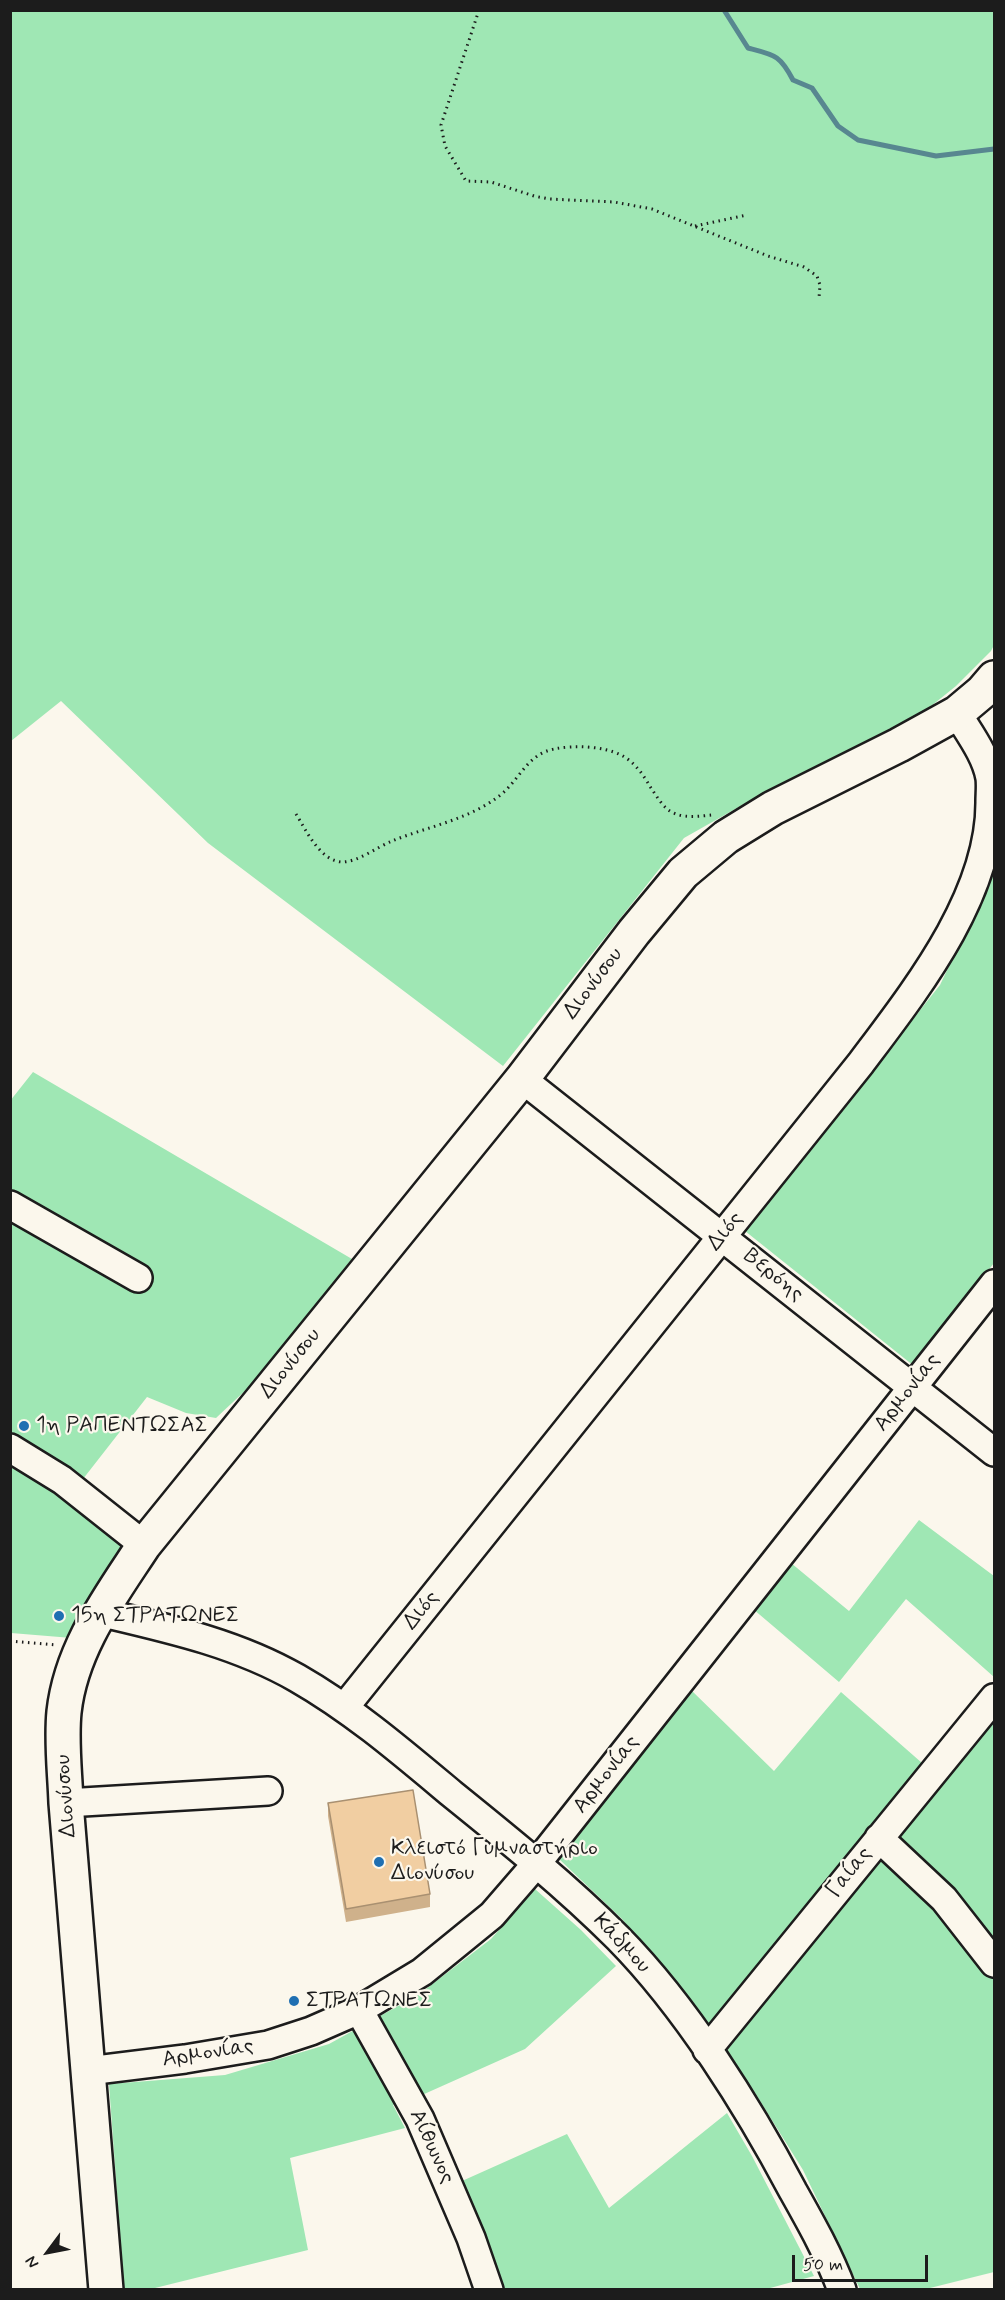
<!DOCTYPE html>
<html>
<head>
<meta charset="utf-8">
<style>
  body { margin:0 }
  #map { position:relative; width:1005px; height:2300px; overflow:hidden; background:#fbf7ec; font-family:Mynerve,sans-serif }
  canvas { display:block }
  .frame { position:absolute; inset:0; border:12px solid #1c1c1c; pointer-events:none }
  .north { position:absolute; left:18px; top:2222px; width:60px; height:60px; -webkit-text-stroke:4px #fbf7ec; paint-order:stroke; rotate:238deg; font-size:16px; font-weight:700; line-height:24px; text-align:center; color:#1c1c1c }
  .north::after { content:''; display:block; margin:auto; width:21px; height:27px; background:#1c1c1c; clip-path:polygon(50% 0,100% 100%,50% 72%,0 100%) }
  .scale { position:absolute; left:792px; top:2255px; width:136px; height:27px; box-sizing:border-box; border:3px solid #1c1c1c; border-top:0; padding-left:8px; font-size:18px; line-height:21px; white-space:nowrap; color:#1c1c1c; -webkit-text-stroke:4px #fbf7ec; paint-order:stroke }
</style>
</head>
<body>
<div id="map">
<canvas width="1005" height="2300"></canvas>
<div class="frame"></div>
<div class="north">N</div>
<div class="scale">50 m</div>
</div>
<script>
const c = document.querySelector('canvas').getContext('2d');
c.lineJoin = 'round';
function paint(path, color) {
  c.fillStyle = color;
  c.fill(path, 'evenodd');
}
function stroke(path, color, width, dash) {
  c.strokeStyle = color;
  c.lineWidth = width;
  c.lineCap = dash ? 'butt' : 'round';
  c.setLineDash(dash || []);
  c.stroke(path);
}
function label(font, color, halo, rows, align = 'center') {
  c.font = font + ' Mynerve,sans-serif';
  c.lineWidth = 4.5;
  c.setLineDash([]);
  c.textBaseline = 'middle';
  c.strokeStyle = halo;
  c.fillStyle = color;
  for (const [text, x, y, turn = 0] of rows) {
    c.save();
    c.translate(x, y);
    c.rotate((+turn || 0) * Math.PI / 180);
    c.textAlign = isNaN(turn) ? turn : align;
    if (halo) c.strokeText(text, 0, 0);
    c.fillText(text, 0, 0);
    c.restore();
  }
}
paint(new Path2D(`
  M 11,11 L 994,11 L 994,645 L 991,651 L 956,686 L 920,715 L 847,759 L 760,795 L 684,838 L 503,1066 L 208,843 L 61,701 L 11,741 Z
  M 994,866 L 994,1263 L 914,1366 L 745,1231 L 940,985 L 990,880 Z
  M 33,1072 L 352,1259 L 248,1388 L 216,1418 L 186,1413 L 147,1397 L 83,1479 L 11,1433 L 10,1101 Z
  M 10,1462 L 59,1491 L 128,1553 L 72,1638 L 11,1633 Z
  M 919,1520 L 994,1576 L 994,1677 L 906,1599 L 839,1682 L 753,1609 L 791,1563 L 849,1611 Z
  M 691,1690 L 774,1771 L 841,1692 L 938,1777 L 994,1703 L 994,2272 L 926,2289 L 860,2289 L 803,2170 L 755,2093 L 692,2007 L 622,1919 L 559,1859 Z
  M 535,1889 L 581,1930 L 616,1966 L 525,2049 L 422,2095 L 393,2105 L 405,2128 L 290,2158 L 308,2250 L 151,2289 L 124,2289 L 109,2084 L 225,2075 L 329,2044 L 418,1995 L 491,1939 Z
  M 727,2113 L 752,2156 L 814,2276 L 763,2290 L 480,2289 L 500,2283 L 462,2181 L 567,2134 L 609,2208 Z`), '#9fe7b4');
stroke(new Path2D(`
  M 724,10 L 748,48 C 775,55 780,55 793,80 L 812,88 L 838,126 L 858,140 L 936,156 L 994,149`), '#588790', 5);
const minor = new Path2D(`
  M 522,1079 L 994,1452
  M 10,1205 L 138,1278
  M 10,1448 L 62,1480 L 144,1545
  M 99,1612 C 167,1628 236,1643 297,1678 C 353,1710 403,1753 452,1794 C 509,1840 566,1886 618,1938 C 686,2007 748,2106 793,2191 C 811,2223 829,2255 842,2290
  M 344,1708 L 861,1063 C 915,991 991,896 990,801 C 990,794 991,785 990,778 C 986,755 969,733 957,713
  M 66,1803 L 268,1791
  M 879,1838 L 944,1899 L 994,1963
  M 359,2010 L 420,2119 L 471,2238 L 489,2290
  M 707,2050 L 994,1698
  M 88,2071 L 185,2059 L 268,2045 L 311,2031 L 359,2010 L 422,1972 L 492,1915 L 537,1863 L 994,1284`);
const major = new Path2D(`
  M 106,2290 L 66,1803 C 65,1773 61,1742 64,1712 C 71,1648 110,1597 144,1545 L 522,1079 L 634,932 L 683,873 L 726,837 L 773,808 L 899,745 L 957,713 L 982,692 L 994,678`);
stroke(minor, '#1c1c1c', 32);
stroke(major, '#1c1c1c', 38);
stroke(new Path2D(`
  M 479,10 L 441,125 L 445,146 L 466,181 L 491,182 L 534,196 L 549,199 L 614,202 L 652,209 L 768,256 L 804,267 L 817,276 L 820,285 L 819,298
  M 695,226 L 747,215
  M 296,814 C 306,830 320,861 342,862 C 358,862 377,847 392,841 C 429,826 473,819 504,792 C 521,776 529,754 554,749 C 574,745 603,746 621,755 C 635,762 644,776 651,788 C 658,798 664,810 676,814 C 686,818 701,816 712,815
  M 10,1641 L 57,1645`), '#1c1c1c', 3, [1.5, 4.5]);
stroke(minor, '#fbf7ec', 27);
stroke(major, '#fbf7ec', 33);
paint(new Path2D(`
  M 328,1803 L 430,1894 L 430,1907 L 346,1922 L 328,1816 Z`), '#cfb18b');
const building = new Path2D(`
  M 413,1790 L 430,1894 L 346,1909 L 328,1803 Z`);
paint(building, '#f1cea2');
stroke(building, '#a99071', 1.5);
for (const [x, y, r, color] of [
  [24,1426,6,"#1f6fb2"],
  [59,1616,6,"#1f6fb2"],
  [379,1862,6,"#1f6fb2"],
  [294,2001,6,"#1f6fb2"]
]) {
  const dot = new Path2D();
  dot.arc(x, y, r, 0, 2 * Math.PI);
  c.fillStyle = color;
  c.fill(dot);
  stroke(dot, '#fbf7ec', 2);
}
label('22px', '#1c1c1c', '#fbf7ec', [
  ["Διονύσου",594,984,-53],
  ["Διός",726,1232,-51],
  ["Βερόης",773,1276,39],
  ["Διονύσου",291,1364,-51],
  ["Αρμονίας",908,1393,-52],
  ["Διός",422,1611,-51],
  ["Αρμονίας",607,1775,-52],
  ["Διονύσου",67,1796,-94],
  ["Γαίας",850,1873,-51],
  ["Κάδμου",621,1944,47],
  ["Αρμονίας",208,2054,-9],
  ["Αίθωνος",431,2147,65]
]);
label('22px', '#1c1c1c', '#fbf7ec', [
  ["1η ΡΑΠΕΝΤΩΣΑΣ",36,1426],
  ["15η ΣΤΡΑΤΩΝΕΣ",71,1616],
  ["Κλειστό Γυμναστήριο",391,1849],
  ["Διονύσου",391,1874],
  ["ΣΤΡΑΤΩΝΕΣ",306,2001]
], 'left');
</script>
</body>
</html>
